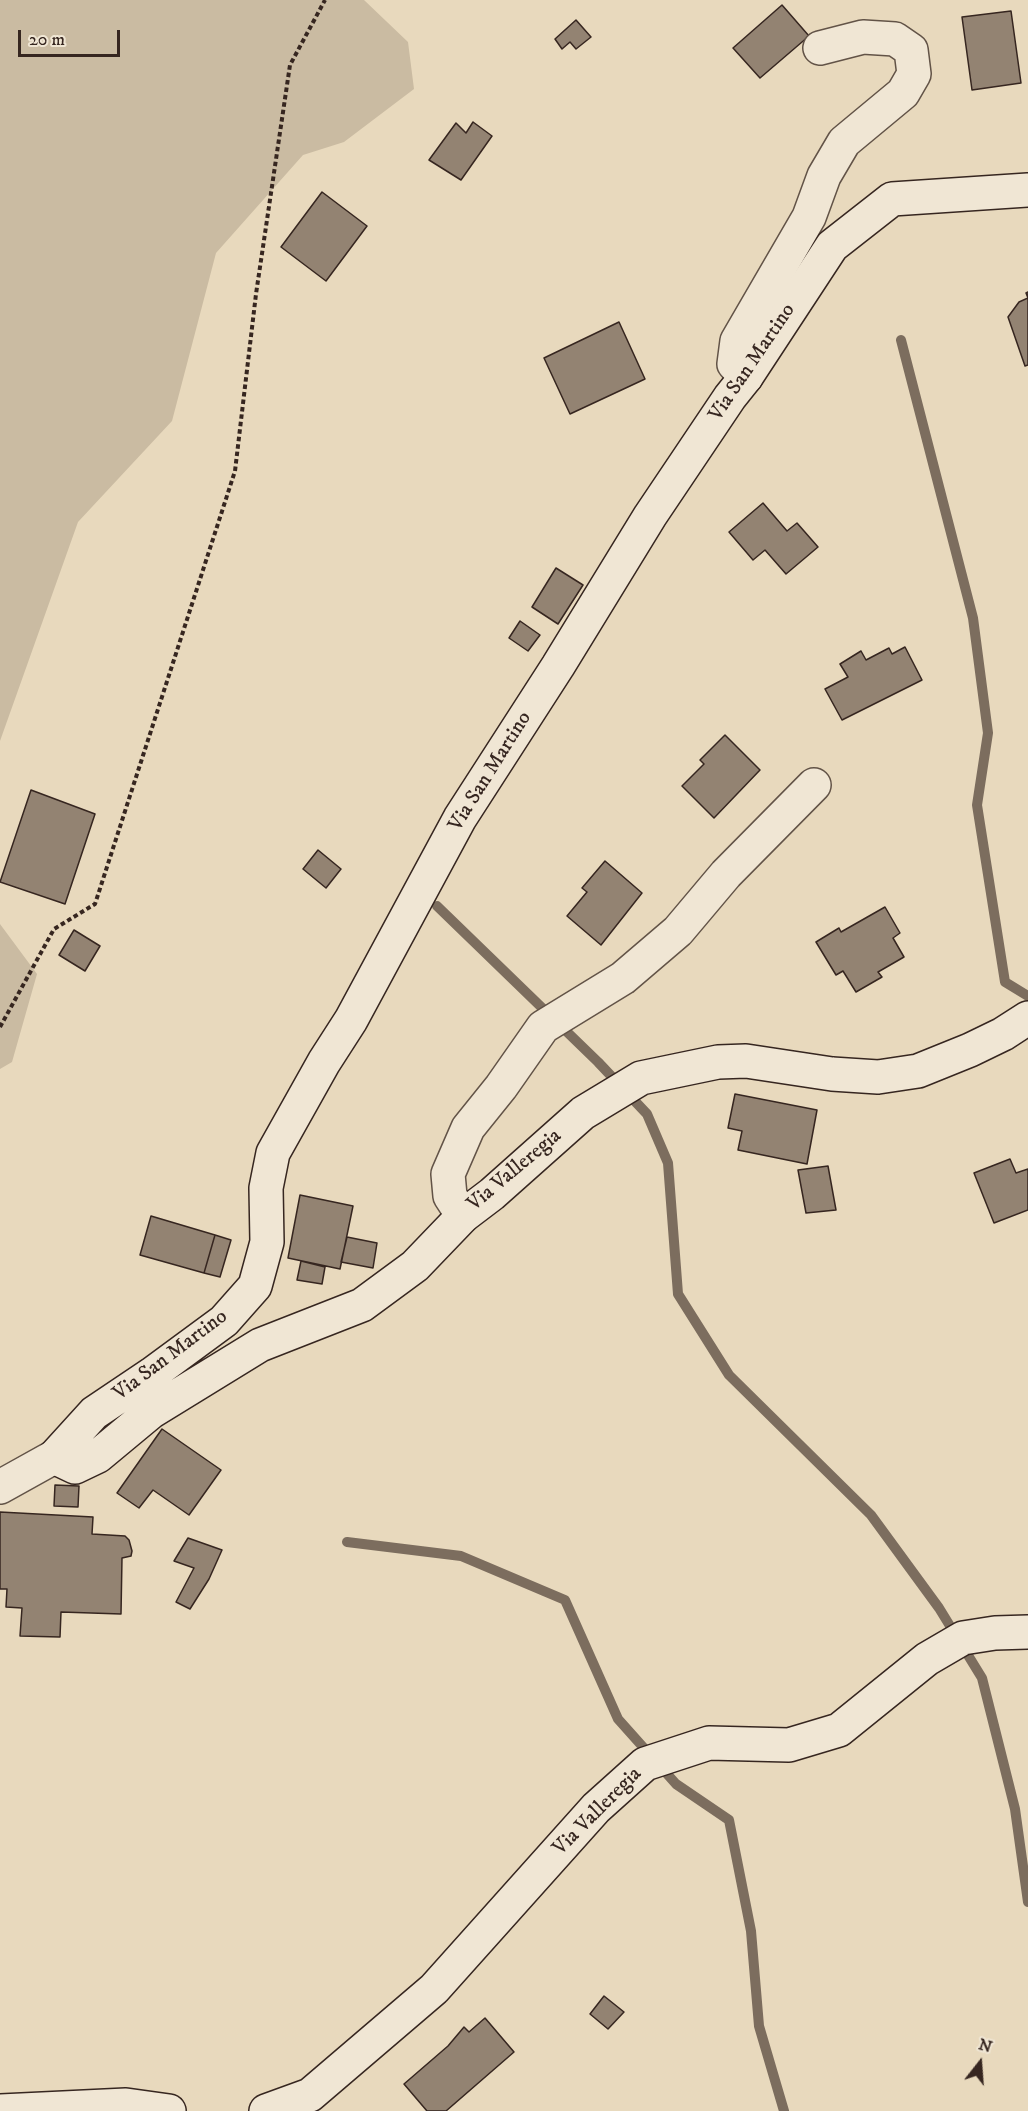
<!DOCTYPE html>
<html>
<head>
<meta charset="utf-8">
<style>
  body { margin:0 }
  #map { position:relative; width:1028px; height:2111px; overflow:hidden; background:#e8d9bd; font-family:"IM FELL DW Pica",serif }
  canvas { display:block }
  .north { position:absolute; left:950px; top:2033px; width:60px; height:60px; -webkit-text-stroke:4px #f0e6d4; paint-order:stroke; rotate:17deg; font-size:16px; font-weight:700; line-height:24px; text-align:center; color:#362620 }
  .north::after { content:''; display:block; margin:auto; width:21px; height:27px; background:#362620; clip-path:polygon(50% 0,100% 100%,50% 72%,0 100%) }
  .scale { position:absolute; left:18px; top:30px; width:102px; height:27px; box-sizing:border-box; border:3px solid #362620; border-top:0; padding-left:8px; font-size:18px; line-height:21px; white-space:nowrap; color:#362620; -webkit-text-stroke:4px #f0e6d4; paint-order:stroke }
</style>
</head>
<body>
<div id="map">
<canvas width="1028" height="2111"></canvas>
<div class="north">N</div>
<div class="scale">20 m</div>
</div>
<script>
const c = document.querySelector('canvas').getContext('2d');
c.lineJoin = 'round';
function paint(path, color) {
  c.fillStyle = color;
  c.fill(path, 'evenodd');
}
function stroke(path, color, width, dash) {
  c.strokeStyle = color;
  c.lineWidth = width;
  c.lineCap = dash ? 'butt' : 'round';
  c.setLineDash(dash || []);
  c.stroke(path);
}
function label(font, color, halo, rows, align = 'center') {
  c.font = font + ' "IM FELL DW Pica",serif';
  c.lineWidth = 5;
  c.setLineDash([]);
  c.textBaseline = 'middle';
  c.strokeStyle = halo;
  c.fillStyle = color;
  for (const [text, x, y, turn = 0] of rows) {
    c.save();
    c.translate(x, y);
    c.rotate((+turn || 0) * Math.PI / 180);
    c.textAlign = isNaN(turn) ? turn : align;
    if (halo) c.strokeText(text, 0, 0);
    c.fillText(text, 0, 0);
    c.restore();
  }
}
paint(new Path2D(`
  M 0,0 L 364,0 L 408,42 L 414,89 L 344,142 L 303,155 L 216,253 L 172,421 L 78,522 L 0,741 Z
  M 0,924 L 37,974 L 12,1062 L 0,1069 Z`), '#cabba2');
stroke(new Path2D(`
  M 901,340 L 973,618 L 988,733 L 977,805 L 1005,982 L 1028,996
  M 437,906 L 598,1062 L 647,1114 L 668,1163 L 678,1294 L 729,1375 L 871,1515 L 939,1608 L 982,1678 L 1015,1809 L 1028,1902
  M 347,1542 L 461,1556 L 565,1600 L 618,1719 L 676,1784 L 729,1820 L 751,1931 L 759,2026 L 784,2111`), '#7c6d5e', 10);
const building = new Path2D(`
  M 782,5 L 809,36 L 760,78 L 733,48 Z
  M 1011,11 L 1021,83 L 972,90 L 962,17 Z
  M 576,20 L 591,37 L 576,49 L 570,42 L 562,49 L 555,39 Z
  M 473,122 L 492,136 L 461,180 L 429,160 L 456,123 L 466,133 Z
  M 322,192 L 367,226 L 326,281 L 281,247 Z
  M 1028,292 L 1028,365 L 1025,366 L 1008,317 L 1019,302 L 1028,298 L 1026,293 Z
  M 619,322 L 645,379 L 570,414 L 544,358 Z
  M 763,503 L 787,531 L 797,523 L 818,547 L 786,574 L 765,550 L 753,560 L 729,532 Z
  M 556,568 L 583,585 L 558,624 L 532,607 Z
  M 520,621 L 540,635 L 528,651 L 509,638 Z
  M 905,647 L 922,680 L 842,720 L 825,689 L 848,677 L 840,664 L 861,651 L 866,660 L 889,648 L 892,654 Z
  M 725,735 L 760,770 L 714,818 L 682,786 L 704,764 L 700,760 Z
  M 31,790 L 95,814 L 65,904 L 0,882 Z
  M 318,850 L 341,869 L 326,888 L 303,869 Z
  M 605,861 L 642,893 L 601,945 L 567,916 L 587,892 L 582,888 Z
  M 885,907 L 900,933 L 893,938 L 904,957 L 878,972 L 882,977 L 856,992 L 843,971 L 836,975 L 816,942 L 839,928 L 841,932 Z
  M 74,930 L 100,946 L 85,971 L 59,955 Z
  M 735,1094 L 817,1110 L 807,1164 L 738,1150 L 742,1131 L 728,1128 Z
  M 1010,1159 L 1016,1173 L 1028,1169 L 1028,1210 L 994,1223 L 974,1173 Z
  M 828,1166 L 836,1210 L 806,1213 L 798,1170 Z
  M 300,1195 L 353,1206 L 340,1269 L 288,1258 Z
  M 151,1216 L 215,1235 L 204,1273 L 140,1255 Z
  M 215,1235 L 231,1240 L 220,1277 L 204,1273 Z
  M 347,1237 L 377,1243 L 373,1268 L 341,1262 Z
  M 301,1261 L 325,1267 L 322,1284 L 297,1280 Z
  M 162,1429 L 221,1470 L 189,1515 L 153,1490 L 139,1508 L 117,1493 Z
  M 55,1485 L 79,1486 L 78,1507 L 54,1506 Z
  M 0,1512 L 93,1517 L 92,1534 L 125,1536 L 129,1540 L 132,1551 L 131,1556 L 122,1558 L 121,1614 L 61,1612 L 60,1637 L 20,1636 L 22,1608 L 6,1607 L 7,1589 L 0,1589 Z
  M 188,1538 L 222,1550 L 209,1579 L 190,1609 L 176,1602 L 194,1568 L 174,1561 Z
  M 604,1996 L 624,2012 L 608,2029 L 590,2014 Z
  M 485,2018 L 514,2052 L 446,2111 L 427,2111 L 404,2084 L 448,2046 L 464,2027 L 469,2032 Z`);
paint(building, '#938372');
stroke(building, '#362620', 1.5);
const street = new Path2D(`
  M 746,377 L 734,364 L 737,341 L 809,217 L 824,176 L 844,142 L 903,93 L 914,74 L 911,50 L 895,39 L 863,37 L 820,48
  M 463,1216 L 450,1196 L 448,1174 L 468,1128 L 501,1087 L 543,1027 L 623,978 L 678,931 L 726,874 L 814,785
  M 0,1487 L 54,1457`);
const secondary = new Path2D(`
  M 1028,190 L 892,199 L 832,246 L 746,377 L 730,397 L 650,516 L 558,666 L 460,818 L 351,1020 L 324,1062 L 273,1153 L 266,1188 L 267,1242 L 255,1286 L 224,1321 L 152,1374 L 94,1413 L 54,1457 L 75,1467 L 98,1456 L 151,1412 L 260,1345 L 362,1305 L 415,1266 L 463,1216 L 492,1194 L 583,1113 L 641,1078 L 718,1062 L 746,1061 L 832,1074 L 878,1077 L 918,1071 L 970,1050 L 1003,1034 L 1028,1018
  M 0,2111 L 126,2105 L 169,2111
  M 266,2111 L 310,2095 L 434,1989 L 596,1808 L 645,1764 L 709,1743 L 789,1745 L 839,1730 L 927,1659 L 963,1638 L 995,1633 L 1028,1632`);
stroke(street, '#625347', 36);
stroke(secondary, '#362620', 36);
stroke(new Path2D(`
  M 0,1027 L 54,929 L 95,904 L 235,471 L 256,294 L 290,65 L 325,0`), '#362620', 4, [4.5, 3]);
stroke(street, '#f0e6d4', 33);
stroke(secondary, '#f0e6d4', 33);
label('21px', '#362620', '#f0e6d4', [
  ["Via San Martino",753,363,-56],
  ["Via San Martino",491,772,-58],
  ["Via Valleregia",515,1171,-40],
  ["Via San Martino",171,1356,-37],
  ["Via Valleregia",598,1812,-45]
]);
</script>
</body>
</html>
